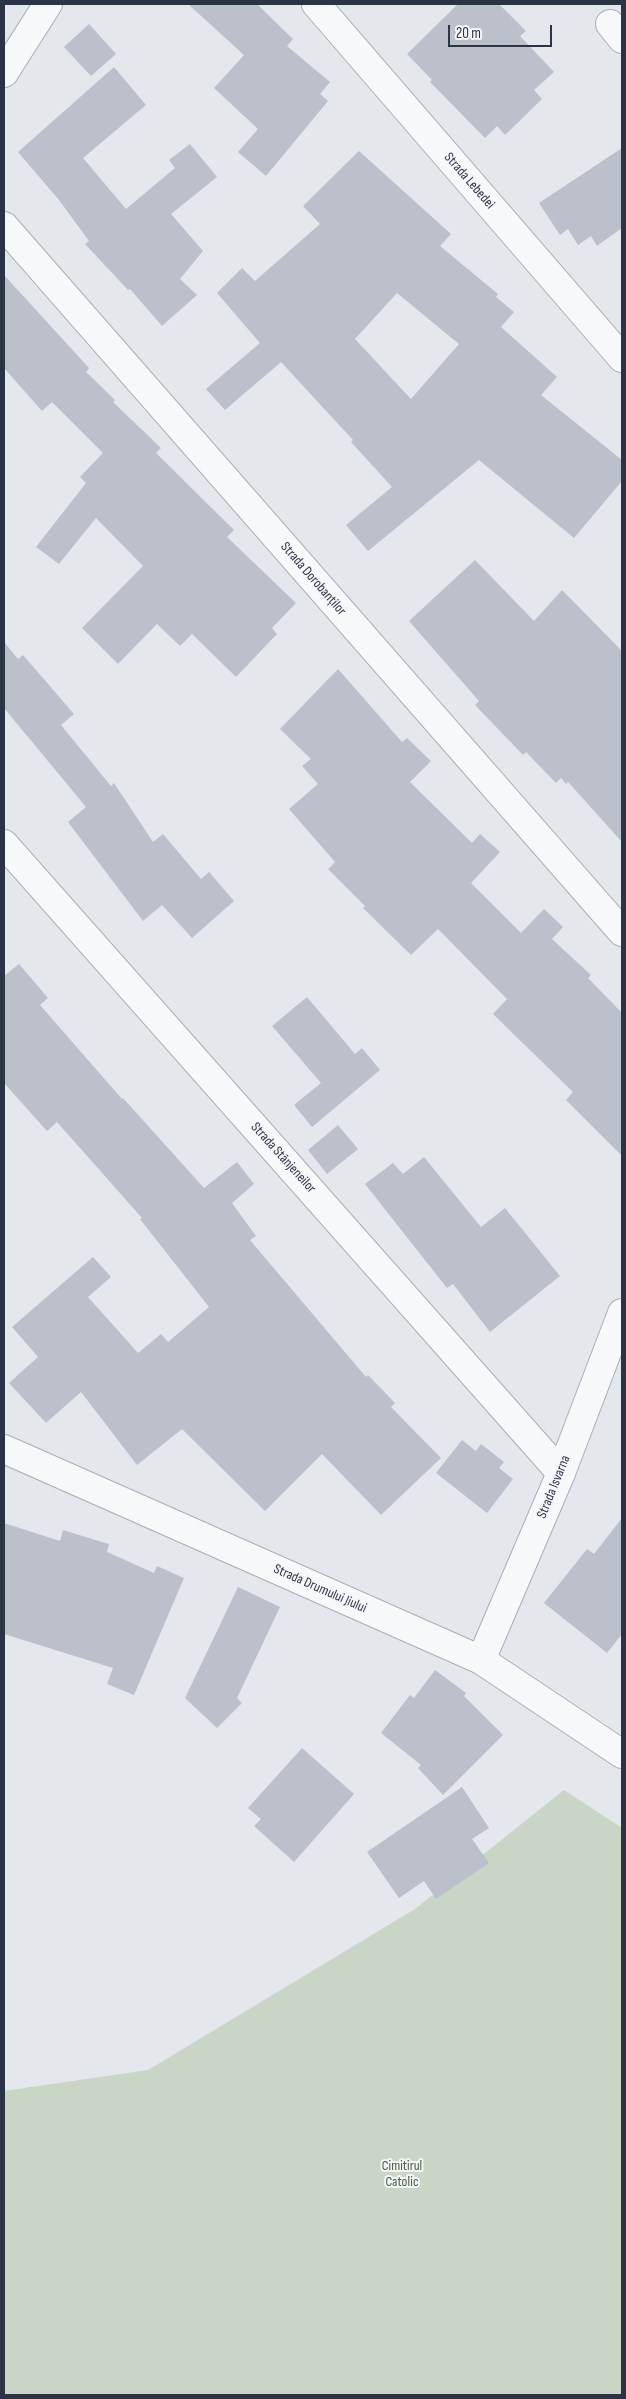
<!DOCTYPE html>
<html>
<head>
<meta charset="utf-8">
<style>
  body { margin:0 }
  #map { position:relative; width:626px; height:2399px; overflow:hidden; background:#e4e7ec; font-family:"Sofia Sans Condensed",sans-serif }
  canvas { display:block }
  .frame { position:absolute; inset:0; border:5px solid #2b3445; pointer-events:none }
  .scale { position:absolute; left:448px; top:25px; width:104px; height:22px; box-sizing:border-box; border:2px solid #2b3445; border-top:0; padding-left:6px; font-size:15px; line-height:18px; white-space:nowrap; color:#2b3445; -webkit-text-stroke:4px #f4f6f9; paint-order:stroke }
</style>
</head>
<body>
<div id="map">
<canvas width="626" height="2399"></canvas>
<div class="frame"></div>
<div class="scale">20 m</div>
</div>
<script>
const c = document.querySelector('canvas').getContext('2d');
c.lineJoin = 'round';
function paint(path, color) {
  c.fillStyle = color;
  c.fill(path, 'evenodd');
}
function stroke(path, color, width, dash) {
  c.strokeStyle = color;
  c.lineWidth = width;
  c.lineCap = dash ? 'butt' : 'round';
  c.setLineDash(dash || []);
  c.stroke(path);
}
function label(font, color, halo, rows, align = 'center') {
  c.font = font + ' "Sofia Sans Condensed",sans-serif';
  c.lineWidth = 4;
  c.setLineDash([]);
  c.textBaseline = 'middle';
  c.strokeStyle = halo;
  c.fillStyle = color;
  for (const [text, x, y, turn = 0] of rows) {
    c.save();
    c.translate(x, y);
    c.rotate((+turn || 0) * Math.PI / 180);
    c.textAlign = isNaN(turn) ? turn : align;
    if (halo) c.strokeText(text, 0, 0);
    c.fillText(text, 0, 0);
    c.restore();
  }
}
paint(new Path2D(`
  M 564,1790 L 622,1828 L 622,2395 L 4,2395 L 4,2091 L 148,2070 L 415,1909 Z`), '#c9d6c5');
paint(new Path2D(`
  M 188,4 L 257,4 L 293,39 L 287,46 L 330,82 L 320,94 L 328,101 L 266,176 L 238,152 L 258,129 L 214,88 L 244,55 Z
  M 458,4 L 499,4 L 526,31 L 520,36 L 554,72 L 534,90 L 542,99 L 505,135 L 497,126 L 485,138 L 430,82 L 432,80 L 407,54 Z
  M 89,24 L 116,54 L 91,76 L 64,47 Z
  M 114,67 L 146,105 L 83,158 L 126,209 L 175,168 L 169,160 L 190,144 L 217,177 L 171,214 L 203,251 L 180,279 L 197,295 L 162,326 L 130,289 L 128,290 L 85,244 L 89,241 L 59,200 L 18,152 Z
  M 622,148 L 622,228 L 597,246 L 591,236 L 578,245 L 568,229 L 560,235 L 539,203 Z
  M 359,151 L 451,234 L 440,246 L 498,294 L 496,297 L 514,312 L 501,327 L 557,377 L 541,395 L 622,460 L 622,481 L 574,538 L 479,460 L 368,551 L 346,525 L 392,487 L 351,442 L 353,440 L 281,362 L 225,410 L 206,389 L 260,343 L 217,293 L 242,268 L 255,281 L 320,224 L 303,206 ZM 397,293 L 459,344 L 411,399 L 355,339 Z
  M 4,275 L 89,368 L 86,372 L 115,400 L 113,402 L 161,448 L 156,453 L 234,530 L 227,537 L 296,603 L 272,628 L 277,634 L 236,677 L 192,634 L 180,646 L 157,624 L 118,664 L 82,628 L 143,566 L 96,518 L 59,564 L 36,547 L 86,483 L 80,477 L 103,453 L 52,402 L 42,411 L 4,368 Z
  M 475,560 L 534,621 L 562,590 L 622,651 L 622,842 L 568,782 L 566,784 L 561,778 L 556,783 L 526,752 L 523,755 L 475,705 L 479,701 L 409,621 Z
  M 4,642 L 18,659 L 23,655 L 74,714 L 61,725 L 111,786 L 114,783 L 153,842 L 163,834 L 201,879 L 209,872 L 234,901 L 192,938 L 162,905 L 143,921 L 68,822 L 86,807 L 4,708 Z
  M 338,669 L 402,742 L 407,738 L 431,761 L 410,782 L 472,843 L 480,834 L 500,852 L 471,883 L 521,933 L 544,909 L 563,927 L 552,939 L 591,975 L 588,978 L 622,1013 L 622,1156 L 566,1100 L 573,1092 L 493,1014 L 507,999 L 438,929 L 411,955 L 363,908 L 365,906 L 328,869 L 335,862 L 289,809 L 318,784 L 302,766 L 311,759 L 280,729 Z
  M 19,964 L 48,998 L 40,1005 L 122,1099 L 123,1098 L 204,1188 L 237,1162 L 254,1184 L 232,1203 L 256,1236 L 250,1240 L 366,1377 L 368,1375 L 395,1403 L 391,1407 L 441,1458 L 381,1515 L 322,1454 L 265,1511 L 182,1429 L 137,1465 L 81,1392 L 46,1423 L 9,1383 L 38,1357 L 12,1327 L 93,1257 L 111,1277 L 88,1297 L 138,1353 L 161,1334 L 168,1342 L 209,1307 L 140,1219 L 142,1218 L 57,1122 L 47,1131 L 4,1083 L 4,976 Z
  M 307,997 L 355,1054 L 362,1048 L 380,1070 L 312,1127 L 294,1105 L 321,1083 L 272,1026 Z
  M 338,1125 L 358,1149 L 327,1174 L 308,1150 Z
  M 424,1157 L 481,1227 L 505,1208 L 560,1276 L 490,1332 L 453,1284 L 447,1288 L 365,1184 L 393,1163 L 403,1174 Z
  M 462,1440 L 476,1451 L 481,1444 L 504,1462 L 499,1468 L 513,1479 L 487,1513 L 436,1473 Z
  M 622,1518 L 622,1634 L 607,1653 L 544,1603 L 587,1549 L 594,1554 Z
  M 4,1523 L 60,1541 L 63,1530 L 92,1539 L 109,1544 L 107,1552 L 154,1573 L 157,1566 L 184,1578 L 134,1695 L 107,1684 L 113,1668 L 4,1634 Z
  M 238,1587 L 280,1607 L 237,1698 L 242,1703 L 217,1728 L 185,1698 Z
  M 435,1670 L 466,1693 L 464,1696 L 503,1735 L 443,1795 L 418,1768 L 421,1765 L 381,1733 L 410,1695 L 414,1698 Z
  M 302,1748 L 354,1794 L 294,1862 L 254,1826 L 261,1819 L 248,1808 Z
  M 462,1787 L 489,1828 L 472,1839 L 489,1863 L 436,1899 L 424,1881 L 399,1898 L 367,1852 Z`), '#bbc0ca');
const minor = new Path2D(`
  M 316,4 L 622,358
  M 610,24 L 622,39
  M 4,73 L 48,4
  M 4,226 L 622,932
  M 4,844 L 561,1473
  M 4,1449 L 481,1660`);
const tertiary = new Path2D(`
  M 622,1313 L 561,1473 L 481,1660 L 622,1754`);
stroke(minor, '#a9aeb7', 30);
stroke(tertiary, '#a9aeb7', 30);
stroke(minor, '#f7f8fa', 28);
stroke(tertiary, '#f7f8fa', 28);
label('14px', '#2b3445', '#f4f6f9', [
  ["Strada Lebedei",469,181,49],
  ["Strada Dorobanților",313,579,49],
  ["Strada Stânjeneilor",283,1158,48],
  ["Strada Isvarna",554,1487,-68],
  ["Strada Drumului Jiului",320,1589,24]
]);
label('14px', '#3f6138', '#f4f6f9', [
  ["Cimitirul",402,2166],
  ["Catolic",402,2182]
]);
</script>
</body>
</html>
